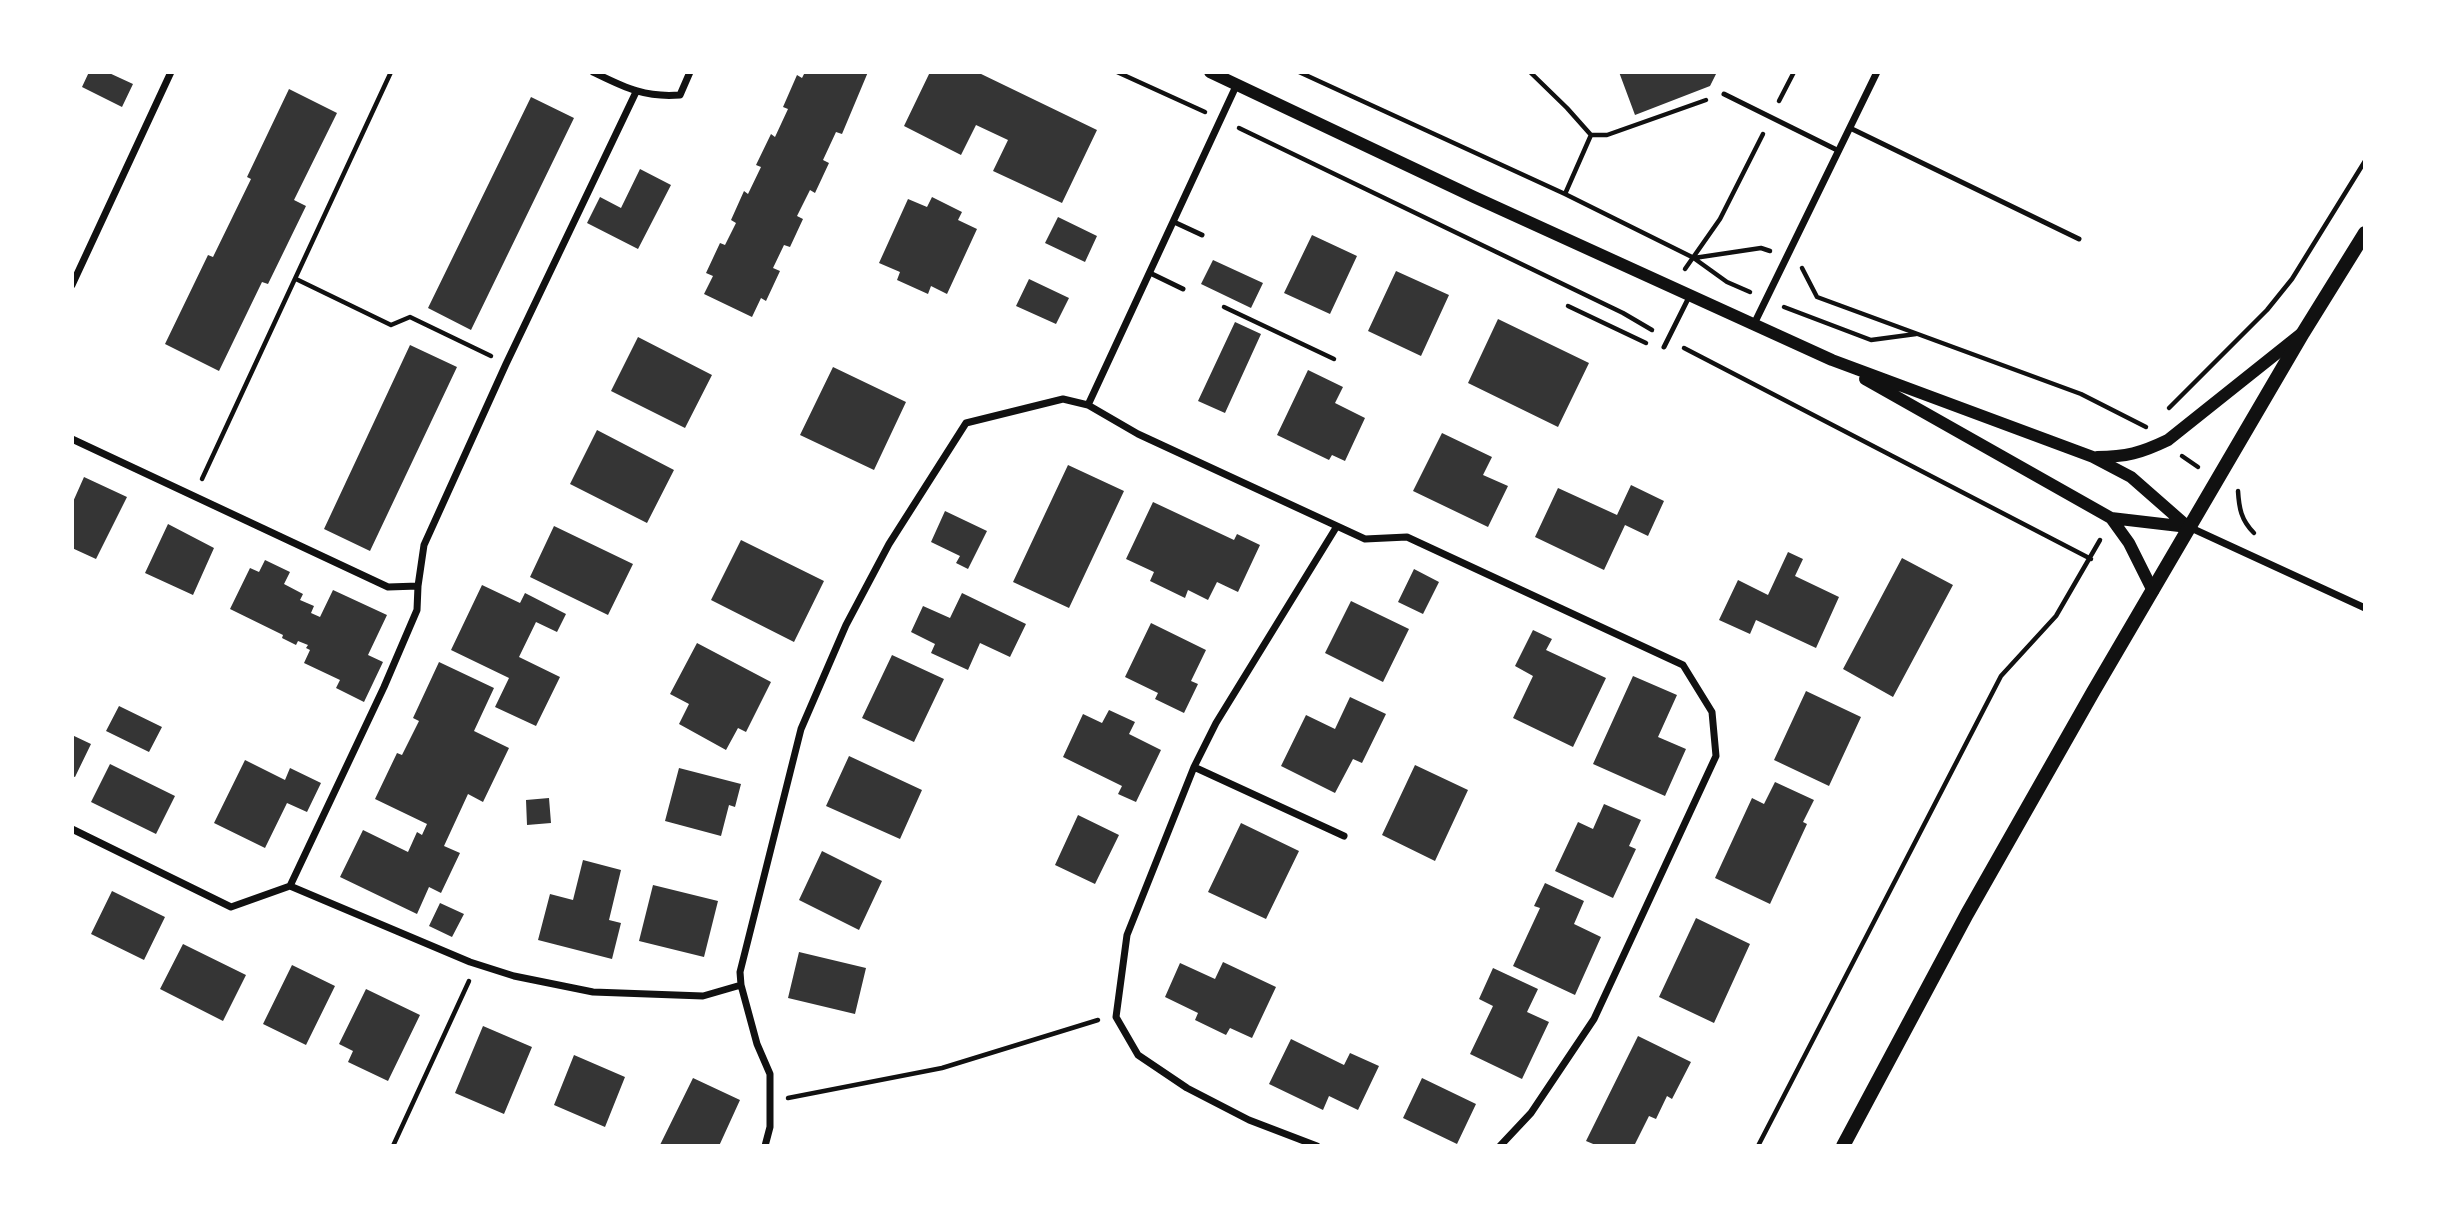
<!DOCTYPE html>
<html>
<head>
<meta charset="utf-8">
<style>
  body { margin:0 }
  #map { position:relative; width:2437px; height:1218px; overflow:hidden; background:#fff; font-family:"Noto Sans",sans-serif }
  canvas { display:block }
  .frame { position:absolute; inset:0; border:74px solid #fff; pointer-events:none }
</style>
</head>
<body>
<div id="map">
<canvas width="2437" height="1218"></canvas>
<div class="frame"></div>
</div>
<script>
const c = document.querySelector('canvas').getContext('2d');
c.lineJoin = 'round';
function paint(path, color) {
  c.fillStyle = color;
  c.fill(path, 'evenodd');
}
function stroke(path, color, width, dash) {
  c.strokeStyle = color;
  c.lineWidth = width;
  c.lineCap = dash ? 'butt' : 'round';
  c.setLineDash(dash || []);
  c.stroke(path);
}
paint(new Path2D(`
  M 89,72 L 107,72 L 133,84 L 122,107 L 82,87 Z
  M 805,72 L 868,72 L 842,134 L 836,132 L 823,160 L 829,163 L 815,193 L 810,190 L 797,216 L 803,219 L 790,247 L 784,245 L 773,268 L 780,271 L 766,301 L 761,298 L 752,317 L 704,294 L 713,276 L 706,273 L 720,243 L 725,245 L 736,223 L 731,220 L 744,191 L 748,194 L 761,167 L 756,165 L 771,134 L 775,137 L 788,109 L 783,107 L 797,75 L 802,78 Z
  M 930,72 L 977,72 L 1097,130 L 1062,203 L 993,171 L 1008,140 L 976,125 L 961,155 L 904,126 Z
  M 1619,72 L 1717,72 L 1710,86 L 1635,115 Z
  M 289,89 L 337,113 L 294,200 L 306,206 L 268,284 L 262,282 L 219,371 L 165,344 L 208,255 L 213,257 L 251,179 L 247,177 Z
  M 531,97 L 574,118 L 471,330 L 428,308 Z
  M 640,169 L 671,185 L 638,249 L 587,223 L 600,197 L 621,208 Z
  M 932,197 L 962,212 L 958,220 L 977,229 L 947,294 L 931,286 L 928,294 L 897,280 L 900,272 L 879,263 L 908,199 L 927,207 Z
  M 1058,217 L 1097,236 L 1085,262 L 1045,243 Z
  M 1312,235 L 1357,256 L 1330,314 L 1284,293 Z
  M 1213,260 L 1263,283 L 1251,308 L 1201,284 Z
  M 1396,271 L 1449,295 L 1421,356 L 1368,331 Z
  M 1029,279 L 1069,298 L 1056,324 L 1016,306 Z
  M 1498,319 L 1589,363 L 1558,427 L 1468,383 Z
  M 1235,322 L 1261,334 L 1225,413 L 1198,401 Z
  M 638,337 L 712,375 L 685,428 L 611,391 Z
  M 410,345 L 457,367 L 370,551 L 324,529 Z
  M 833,367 L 906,402 L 874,470 L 800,435 Z
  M 1308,370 L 1343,387 L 1335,403 L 1365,418 L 1345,461 L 1332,455 L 1329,460 L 1277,435 Z
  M 597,430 L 674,470 L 647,523 L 570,484 Z
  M 1442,433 L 1492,457 L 1483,475 L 1508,486 L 1488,527 L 1413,491 Z
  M 1068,465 L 1124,491 L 1069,608 L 1013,582 Z
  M 84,477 L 127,497 L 96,559 L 72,548 L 72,504 Z
  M 1631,485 L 1664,501 L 1648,536 L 1625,525 L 1604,570 L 1535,537 L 1558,488 L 1617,515 Z
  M 1153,502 L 1234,540 L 1237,534 L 1260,545 L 1238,592 L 1217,582 L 1208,600 L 1188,590 L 1185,598 L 1150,581 L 1154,572 L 1126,559 Z
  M 945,511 L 987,531 L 968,569 L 956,563 L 960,556 L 931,542 Z
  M 168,524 L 214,548 L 193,595 L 145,573 Z
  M 554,526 L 633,564 L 608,615 L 530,577 Z
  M 741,540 L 824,581 L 794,642 L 711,600 Z
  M 1788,552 L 1803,559 L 1795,576 L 1839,597 L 1816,648 L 1756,620 L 1750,634 L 1719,620 L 1738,580 L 1768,595 Z
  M 1902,558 L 1953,585 L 1893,697 L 1843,669 Z
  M 265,560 L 290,572 L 284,584 L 303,594 L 300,600 L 314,606 L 311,613 L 320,617 L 333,590 L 387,615 L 368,655 L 383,662 L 364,702 L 336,688 L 340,680 L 304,663 L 310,650 L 306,648 L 308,645 L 298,641 L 296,645 L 282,638 L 283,635 L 230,609 L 250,568 L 259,572 Z
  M 1414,569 L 1439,582 L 1423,614 L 1398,602 Z
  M 482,585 L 520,603 L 525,593 L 566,614 L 557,632 L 536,622 L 519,657 L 560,677 L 536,726 L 495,707 L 509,678 L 451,650 Z
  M 962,593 L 1026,624 L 1010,657 L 980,643 L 968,670 L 931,653 L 935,644 L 911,632 L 923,606 L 950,618 Z
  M 1351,601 L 1409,629 L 1383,682 L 1325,653 Z
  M 1151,623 L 1206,650 L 1191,681 L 1198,684 L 1184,713 L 1155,699 L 1158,693 L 1125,677 Z
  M 1533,630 L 1552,639 L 1546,650 L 1606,678 L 1573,747 L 1513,718 L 1533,676 L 1515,666 Z
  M 697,643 L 771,682 L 746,732 L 738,728 L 726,750 L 679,724 L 689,704 L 670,694 Z
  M 892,655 L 944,679 L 914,742 L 862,718 Z
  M 439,662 L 494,688 L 474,731 L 509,748 L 483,802 L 468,794 L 444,846 L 460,853 L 441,893 L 429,887 L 417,914 L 340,877 L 363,830 L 408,852 L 417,832 L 422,835 L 427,824 L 375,799 L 397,753 L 402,755 L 419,721 L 413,718 Z
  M 1633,676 L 1677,695 L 1658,737 L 1686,749 L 1665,796 L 1593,764 Z
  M 1806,691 L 1861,717 L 1829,786 L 1774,760 Z
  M 1350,697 L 1386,714 L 1362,763 L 1353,759 L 1335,793 L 1281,766 L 1306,715 L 1335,729 Z
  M 119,706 L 162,727 L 149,752 L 106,731 Z
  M 1109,710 L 1135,722 L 1129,734 L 1161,750 L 1136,802 L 1118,794 L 1122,786 L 1063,757 L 1083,714 L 1102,723 Z
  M 72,735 L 91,744 L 75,777 L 72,776 Z
  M 849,756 L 922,790 L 900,839 L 826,806 Z
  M 245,760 L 285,780 L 290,768 L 321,783 L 307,812 L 287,803 L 265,848 L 214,823 Z
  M 110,764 L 175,796 L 156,834 L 91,802 Z
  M 1415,765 L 1468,790 L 1435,861 L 1382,835 Z
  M 679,768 L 741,784 L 735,807 L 729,805 L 721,836 L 665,821 Z
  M 1775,782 L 1814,800 L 1803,822 L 1807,824 L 1770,904 L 1715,878 L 1752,798 L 1764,804 Z
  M 549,798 L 551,823 L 527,825 L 526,800 Z
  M 1604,804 L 1641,820 L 1629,846 L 1636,849 L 1613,898 L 1555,871 L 1578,822 L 1593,829 Z
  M 1078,815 L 1119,835 L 1095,884 L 1055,865 Z
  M 1241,823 L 1299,851 L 1266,919 L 1208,892 Z
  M 822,851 L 882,881 L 859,930 L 799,900 Z
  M 583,860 L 621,870 L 609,920 L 621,923 L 612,959 L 538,940 L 550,894 L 573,900 Z
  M 1545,883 L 1584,901 L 1574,924 L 1601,937 L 1575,995 L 1513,966 L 1540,908 L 1534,906 Z
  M 653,885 L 718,901 L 704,957 L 639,941 Z
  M 112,891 L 165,917 L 144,960 L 91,934 Z
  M 440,903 L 464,914 L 452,937 L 429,926 Z
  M 1696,918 L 1750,944 L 1714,1023 L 1659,997 Z
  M 183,944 L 246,975 L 223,1021 L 160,989 Z
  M 799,952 L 866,968 L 855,1014 L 788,998 Z
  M 1223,962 L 1276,987 L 1252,1038 L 1230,1028 L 1226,1035 L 1195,1020 L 1198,1013 L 1165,997 L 1180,963 L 1215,979 Z
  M 292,965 L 335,986 L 306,1045 L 263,1024 Z
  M 1493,968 L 1538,989 L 1527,1012 L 1549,1022 L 1522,1079 L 1470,1054 L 1493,1006 L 1479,999 Z
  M 366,989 L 420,1015 L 388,1081 L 348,1062 L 353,1051 L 339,1044 Z
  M 483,1026 L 532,1047 L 504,1114 L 455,1093 Z
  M 1638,1036 L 1691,1062 L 1672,1099 L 1667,1096 L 1656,1119 L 1649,1116 L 1634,1146 L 1598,1146 L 1586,1141 Z
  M 1291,1039 L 1344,1065 L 1350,1053 L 1379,1066 L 1358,1110 L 1329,1096 L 1323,1110 L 1269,1084 Z
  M 574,1055 L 625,1077 L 605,1127 L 554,1105 Z
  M 693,1078 L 740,1100 L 719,1146 L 663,1146 L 660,1145 Z
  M 1422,1078 L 1476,1104 L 1457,1144 L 1403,1118 Z`), '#353535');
stroke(new Path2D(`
  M 1117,72 L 1205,112
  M 1299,72 L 1565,194 L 1694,258 L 1761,248 L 1770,251
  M 1530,72 L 1567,108 L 1591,135 L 1565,194
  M 1779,101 L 1794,72
  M 1239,128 L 1623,313 L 1652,330
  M 1591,135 L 1607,135 L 1706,100
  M 1695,259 L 1727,282 L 1750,292
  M 1802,268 L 1817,297 L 2081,394 L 2146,427
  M 1685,269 L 1720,219 L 1763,134
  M 296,279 L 391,325 L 410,317 L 491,356
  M 1568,306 L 1646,343
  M 1224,307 L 1334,359
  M 1784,307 L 1871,340 L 1916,334
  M 1684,348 L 2091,559
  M 2169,408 L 2267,310 L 2292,279 L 2365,161
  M 2182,456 L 2198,467
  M 202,479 L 391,72
  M 2238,491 C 2239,508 2241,520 2254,533
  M 788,1098 L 942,1068 L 1098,1020
  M 393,1146 L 469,981
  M 1758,1146 L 2001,676 L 2056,616 L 2100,540`), '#111', 4.5);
stroke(new Path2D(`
  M 1724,94 L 1839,151
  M 1850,128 L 2079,239
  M 1174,222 L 1202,235
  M 1150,273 L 1183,289
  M 1664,347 L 1690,295`), '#111', 5);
stroke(new Path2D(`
  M 593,72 C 624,87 644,98 680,95 L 690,72
  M 72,285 L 171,72
  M 1754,324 L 1877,72
  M 1088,405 L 1138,434 L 1365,539 L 1407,537 L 1683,665 L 1712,712 L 1716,756 L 1594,1019 L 1531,1113 L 1500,1146
  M 72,439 L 388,587 L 418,586
  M 2189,527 L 2365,608
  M 1194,767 L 1344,836
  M 72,829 L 231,907 L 290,886 L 470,962 L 514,976 L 593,992 L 703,996 L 741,985
  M 290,886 L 384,687 L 417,610 L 418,586 L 424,545 L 506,364 L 636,92
  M 765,1146 L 770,1127 L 770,1074 L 757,1044 L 741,985 L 740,972 L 801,729 L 846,625 L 889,544 L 966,423 L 1063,399 L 1088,405 L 1237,84
  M 1317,1146 L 1249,1120 L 1187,1088 L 1138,1055 L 1116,1017 L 1127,935 L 1194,767 L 1216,723 L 1337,526`), '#111', 7);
stroke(new Path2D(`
  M 1210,72 L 1474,197 L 1832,360 L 2093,457 L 2131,477 L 2188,527
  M 1865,379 L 2111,518 L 2188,527
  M 2097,457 C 2126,457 2141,453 2168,440 L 2301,334
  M 2111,518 L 2129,543 L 2153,591`), '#111', 12);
stroke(new Path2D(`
  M 1843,1146 L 1967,914 L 2093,692 L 2303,333 L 2365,233`), '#111', 14);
</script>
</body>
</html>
